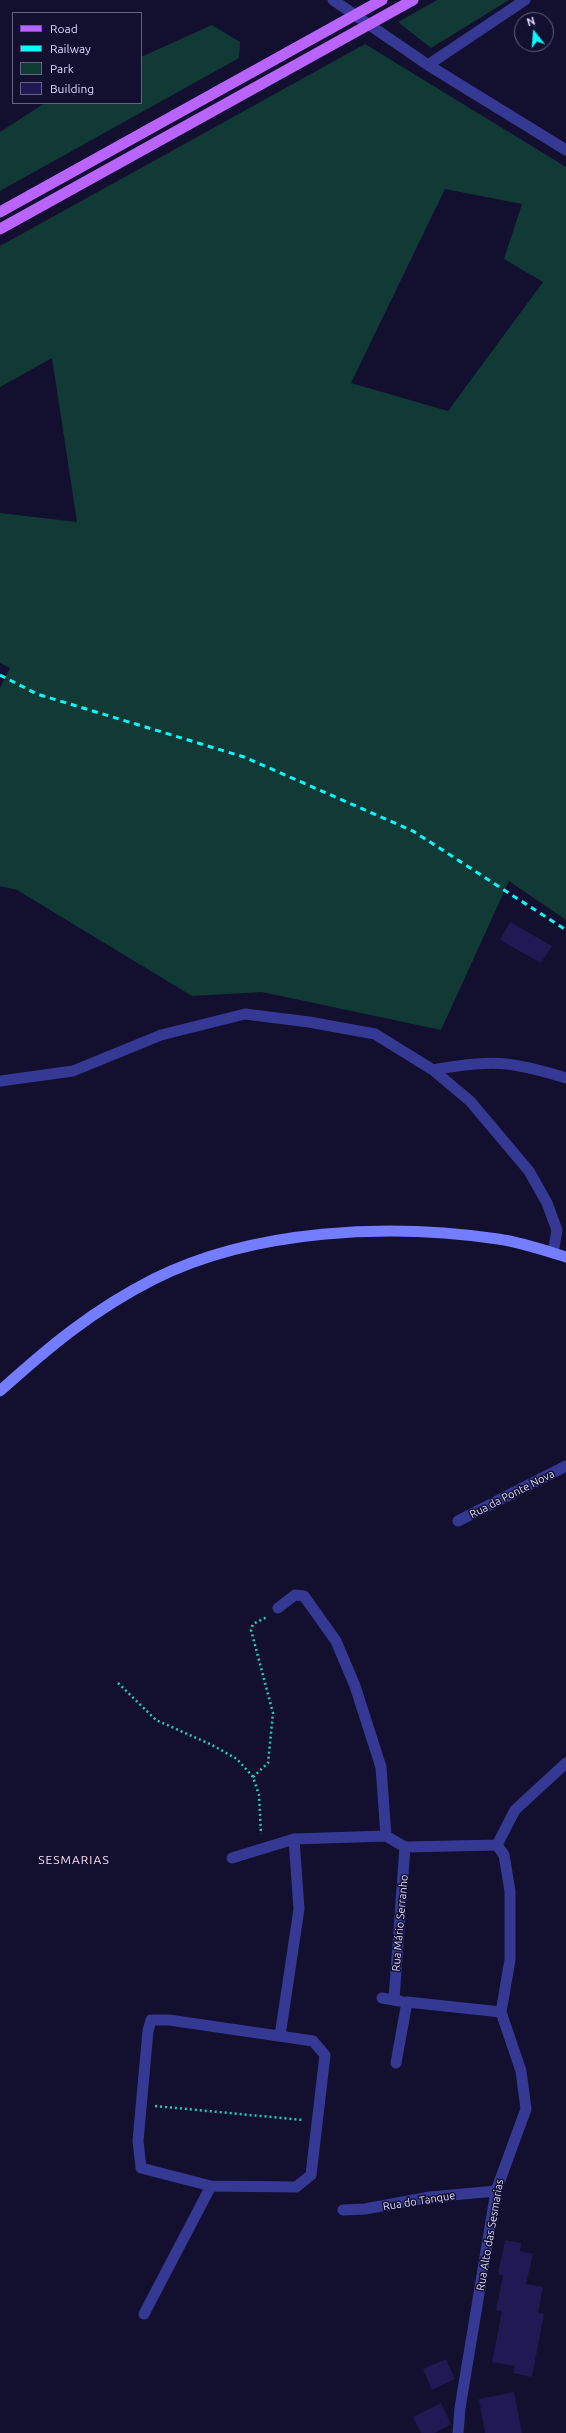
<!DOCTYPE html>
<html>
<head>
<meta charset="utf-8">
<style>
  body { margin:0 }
  #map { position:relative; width:566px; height:2433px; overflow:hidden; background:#120f2f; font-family:Ubuntu,sans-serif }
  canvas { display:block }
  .legend { position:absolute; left:12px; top:12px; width:130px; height:92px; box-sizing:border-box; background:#120f2f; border:1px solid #646182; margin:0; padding:5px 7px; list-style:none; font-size:12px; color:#dfddff }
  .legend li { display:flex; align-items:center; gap:8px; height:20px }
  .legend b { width:20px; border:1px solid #646182 }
  .north { position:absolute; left:514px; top:12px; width:40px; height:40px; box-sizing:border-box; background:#120f2f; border:1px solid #646182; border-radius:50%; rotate:343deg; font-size:11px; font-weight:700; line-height:16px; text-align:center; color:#dfddff }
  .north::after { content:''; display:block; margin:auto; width:14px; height:18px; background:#09f9ff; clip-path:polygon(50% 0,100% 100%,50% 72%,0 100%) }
</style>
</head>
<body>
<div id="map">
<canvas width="566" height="2433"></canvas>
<ul class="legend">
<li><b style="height:5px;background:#b964ff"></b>Road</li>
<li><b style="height:5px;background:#09f9ff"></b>Railway</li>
<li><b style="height:11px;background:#113a36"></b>Park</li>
<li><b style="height:11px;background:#201953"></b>Building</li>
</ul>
<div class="north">N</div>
</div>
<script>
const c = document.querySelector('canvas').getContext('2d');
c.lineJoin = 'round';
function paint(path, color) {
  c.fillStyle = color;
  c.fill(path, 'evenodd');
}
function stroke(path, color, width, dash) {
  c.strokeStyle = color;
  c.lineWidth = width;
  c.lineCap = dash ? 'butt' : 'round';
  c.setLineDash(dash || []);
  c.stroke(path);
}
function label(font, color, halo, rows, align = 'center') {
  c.font = font + ' Ubuntu,sans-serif';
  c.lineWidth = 3;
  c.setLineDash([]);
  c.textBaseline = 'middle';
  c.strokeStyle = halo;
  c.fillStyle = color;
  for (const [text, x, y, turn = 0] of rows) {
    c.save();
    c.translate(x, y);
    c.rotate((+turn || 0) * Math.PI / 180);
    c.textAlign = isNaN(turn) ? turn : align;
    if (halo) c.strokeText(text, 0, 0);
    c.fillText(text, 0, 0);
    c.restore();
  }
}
paint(new Path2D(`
  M 437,0 L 509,0 L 431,48 L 398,22 Z
  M 212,25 L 240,42 L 239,58 L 0,191 L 0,132 L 45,103 L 141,103 L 141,57 Z
  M 365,44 L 566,167 L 566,920 L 509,881 L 441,1030 L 262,992 L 192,996 L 17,890 L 0,886 L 0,688 L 10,668 L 0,663 L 0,513 L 77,522 L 52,358 L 0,387 L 0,246 ZM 445,189 L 522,204 L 504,259 L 543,282 L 448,411 L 351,383 Z`), '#113a36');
paint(new Path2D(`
  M 510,922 L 552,946 L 541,963 L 500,940 Z
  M 505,2240 L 521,2243 L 520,2251 L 533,2254 L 526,2284 L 543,2287 L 538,2313 L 544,2314 L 532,2377 L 513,2373 L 515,2366 L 492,2362 L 502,2311 L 496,2310 L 503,2275 L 498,2274 Z
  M 446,2359 L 455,2379 L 432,2390 L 423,2369 Z
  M 514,2392 L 522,2433 L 485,2433 L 479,2399 Z
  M 441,2403 L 451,2424 L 435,2433 L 421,2433 L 413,2417 Z`), '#201953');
stroke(new Path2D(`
  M 118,1683 L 156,1720 L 212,1745 L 237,1759 L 253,1777 L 259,1795 L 261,1834
  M 253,1777 L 268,1763 L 273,1713 L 251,1630 L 253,1624 L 267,1617
  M 155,2106 L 303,2120`), '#23ceb6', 2.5, [2, 3]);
stroke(new Path2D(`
  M 333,0 L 428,65 L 566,150
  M 428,65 L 525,0
  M 433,1070 C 490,1059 511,1061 566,1078
  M 0,1081 L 73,1071 L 161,1035 L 245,1014 L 309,1022 L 375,1034 L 433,1070 L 470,1101 L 529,1171 L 547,1203 L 557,1230 L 553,1253
  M 458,1521 L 566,1466
  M 278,1608 L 295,1595 L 304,1596 L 336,1641 L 355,1686 L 381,1767 L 386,1836
  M 232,1858 L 294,1839
  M 382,1998 L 400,2001
  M 394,1999 L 405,1847
  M 280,2036 L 299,1909 L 294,1839 L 386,1836 L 405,1847 L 497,1845
  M 396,2063 L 407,2002 L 501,2012
  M 343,2210 L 365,2209 L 430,2197 L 496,2191
  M 144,2314 L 211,2186 L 141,2168 L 138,2141 L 148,2031 L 151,2020 L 169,2020 L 313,2041 L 325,2055 L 311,2175 L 296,2187 L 211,2186
  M 458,2433 L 460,2408 L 496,2191 L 526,2109 L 521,2071 L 501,2012 L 510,1960 L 510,1891 L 504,1855 L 497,1845 L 515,1810 L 566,1763`), '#353993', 11);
stroke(new Path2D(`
  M 0,1391 C 50,1346 93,1310 154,1279 C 254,1229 389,1223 498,1239 C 520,1242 544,1250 566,1257`), '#747cff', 11);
stroke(new Path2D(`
  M 0,212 L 382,0
  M 0,229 L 413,0`), '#b964ff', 11);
stroke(new Path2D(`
  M 0,675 L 37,694 L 244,757 L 413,831 L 566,930`), '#09f9ff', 3, [6, 5]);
label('11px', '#dfddff', '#120f2f', [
  ["Rua da Ponte Nova",512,1494,-27],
  ["Rua Mário Serranho",400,1923,-85],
  ["Rua do Tanque",419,2201,-9],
  ["Rua Alto das Sesmarias",490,2235,-80]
]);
c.letterSpacing = '1px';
label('12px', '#ffdff6', '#120f2f', [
  ["SESMARIAS",74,1860]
]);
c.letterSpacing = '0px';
</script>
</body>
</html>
